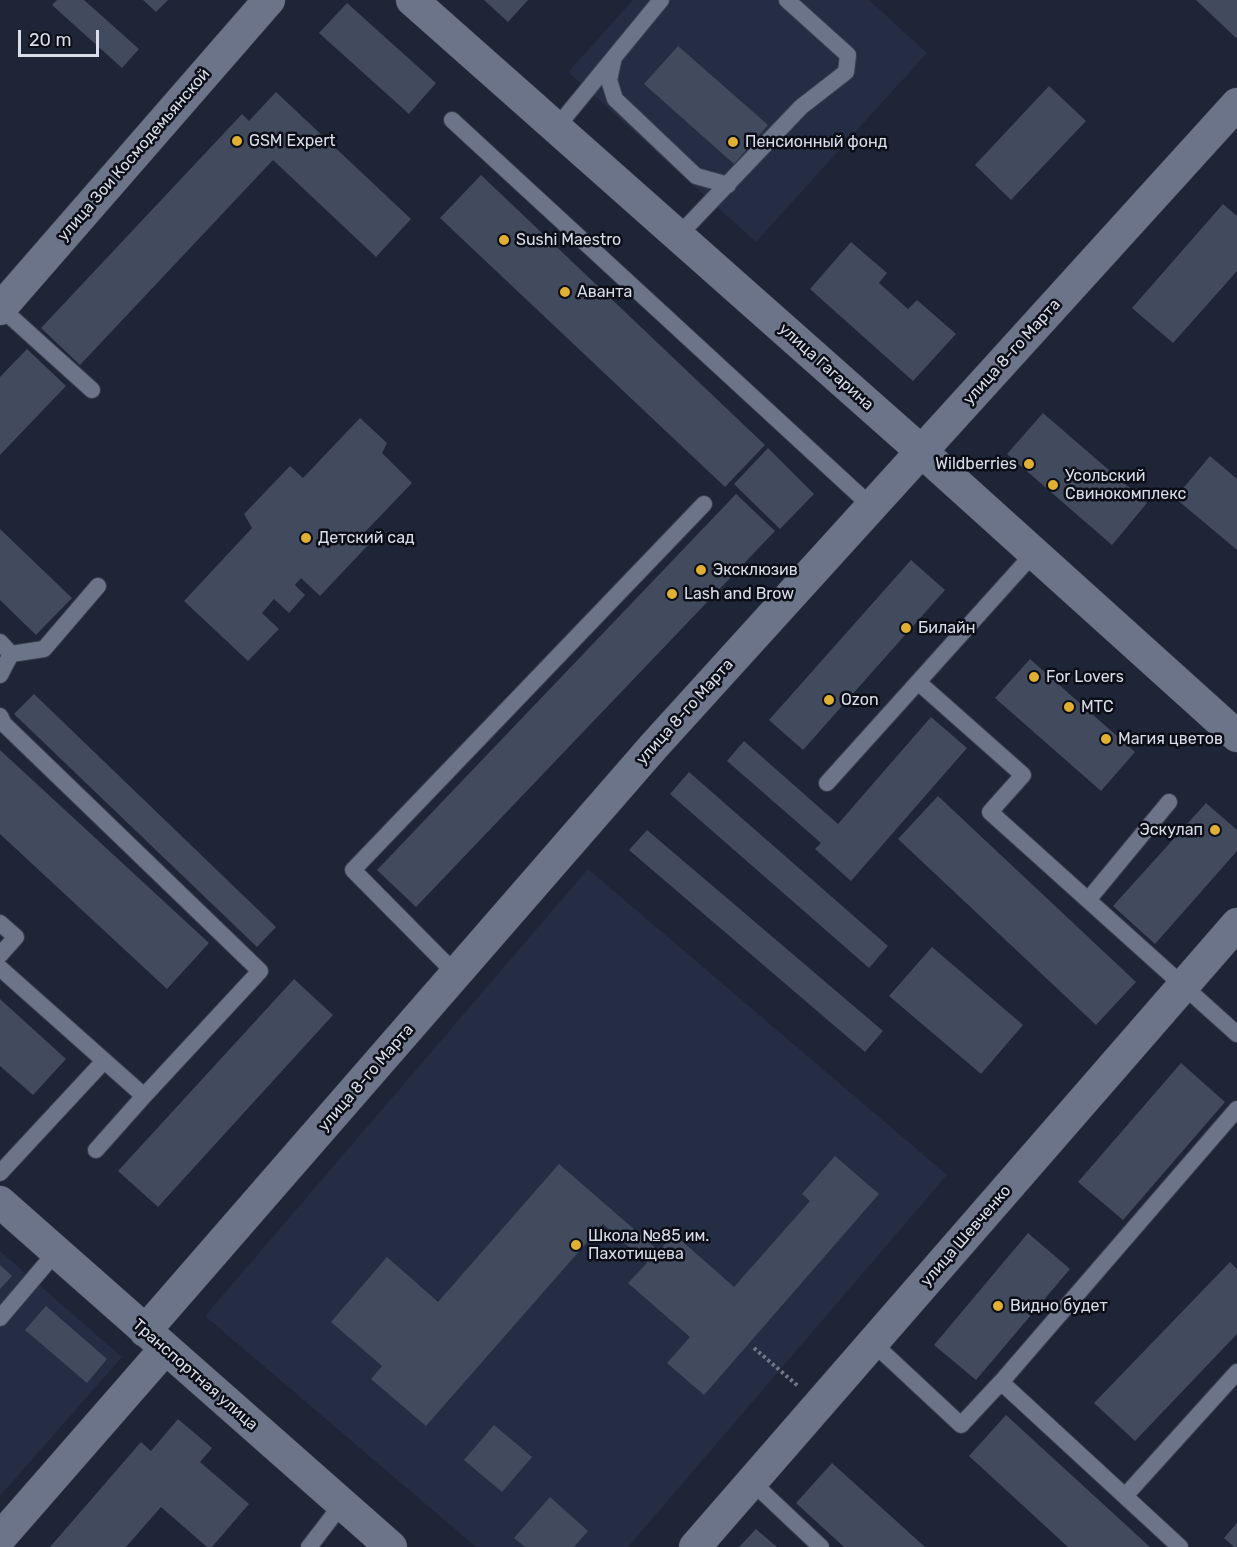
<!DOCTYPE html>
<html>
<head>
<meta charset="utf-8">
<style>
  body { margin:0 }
  #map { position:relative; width:1237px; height:1547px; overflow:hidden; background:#1e2536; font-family:Rubik,sans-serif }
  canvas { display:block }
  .scale { position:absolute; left:18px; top:30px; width:81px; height:27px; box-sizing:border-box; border:3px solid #d9deea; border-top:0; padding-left:8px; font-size:18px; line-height:21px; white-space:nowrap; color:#d9deea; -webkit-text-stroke:4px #0b0e16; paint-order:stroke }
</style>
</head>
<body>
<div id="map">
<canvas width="1237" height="1547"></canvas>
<div class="scale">20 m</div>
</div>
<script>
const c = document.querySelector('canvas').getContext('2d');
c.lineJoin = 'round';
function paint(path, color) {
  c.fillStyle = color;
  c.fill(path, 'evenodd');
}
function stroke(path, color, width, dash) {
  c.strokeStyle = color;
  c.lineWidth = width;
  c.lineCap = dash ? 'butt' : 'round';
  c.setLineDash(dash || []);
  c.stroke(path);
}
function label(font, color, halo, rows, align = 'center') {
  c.font = font + ' Rubik,sans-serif';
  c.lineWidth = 5;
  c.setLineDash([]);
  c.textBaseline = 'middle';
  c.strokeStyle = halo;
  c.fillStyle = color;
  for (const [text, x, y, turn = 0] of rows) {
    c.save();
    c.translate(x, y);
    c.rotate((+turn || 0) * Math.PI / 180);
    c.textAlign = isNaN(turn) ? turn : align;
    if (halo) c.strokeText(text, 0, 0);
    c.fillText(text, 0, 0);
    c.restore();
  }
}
paint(new Path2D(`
  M 633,0 L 869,0 L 927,53 L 756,242 L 568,72 Z
  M 588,869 L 947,1175 L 628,1547 L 476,1547 L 205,1316 Z
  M 0,1251 L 122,1357 L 0,1496 Z`), '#242d44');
paint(new Path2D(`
  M 57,0 L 84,0 L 139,49 L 122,68 L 52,5 Z
  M 143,0 L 168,0 L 156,12 Z
  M 484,0 L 528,0 L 508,22 Z
  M 1196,0 L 1237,0 L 1237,37 L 1236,38 Z
  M 347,3 L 436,83 L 409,114 L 319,33 Z
  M 678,46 L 768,125 L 734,164 L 644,84 Z
  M 1049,86 L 1086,121 L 1011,200 L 975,165 Z
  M 276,92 L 411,219 L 376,257 L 273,160 L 80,365 L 41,328 L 242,114 L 249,121 Z
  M 481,175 L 765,445 L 725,487 L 440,218 Z
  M 1223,204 L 1237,216 L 1237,271 L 1173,343 L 1132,308 Z
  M 851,242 L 887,273 L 879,283 L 908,309 L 917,300 L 956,334 L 913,381 L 810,289 Z
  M 27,349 L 66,386 L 0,455 L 0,377 Z
  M 1043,413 L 1147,503 L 1112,545 L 1007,454 Z
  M 360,418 L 387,443 L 382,453 L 412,483 L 363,534 L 372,541 L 320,596 L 301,578 L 295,585 L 305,595 L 289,613 L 274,599 L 262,613 L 279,629 L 248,661 L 184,601 L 252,528 L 244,514 L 290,466 L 303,478 Z
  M 768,448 L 814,494 L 780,529 L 734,484 Z
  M 1210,456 L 1237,479 L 1237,550 L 1175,498 Z
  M 736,494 L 775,531 L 416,907 L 377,870 Z
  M 0,529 L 72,598 L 36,635 L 0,600 Z
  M 911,560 L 945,590 L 803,750 L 769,720 Z
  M 1030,659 L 1135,752 L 1101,791 L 995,698 Z
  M 34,694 L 276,927 L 257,947 L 14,714 Z
  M 931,717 L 967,748 L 851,881 L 815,849 L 821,843 L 727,761 L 744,741 L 838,824 Z
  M 0,750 L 209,943 L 167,989 L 0,834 Z
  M 689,772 L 888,946 L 869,968 L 670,794 Z
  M 938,796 L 1136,982 L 1096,1025 L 898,839 Z
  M 1206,803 L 1237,830 L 1237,851 L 1155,944 L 1113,906 Z
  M 647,830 L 883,1031 L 865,1052 L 629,850 Z
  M 932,947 L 1023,1025 L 981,1074 L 889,996 Z
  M 294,979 L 333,1015 L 158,1207 L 118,1171 Z
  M 0,999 L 66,1059 L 33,1095 L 0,1066 Z
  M 1181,1063 L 1225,1102 L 1123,1220 L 1078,1182 Z
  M 835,1156 L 879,1194 L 704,1395 L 667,1363 L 690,1337 L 628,1283 L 647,1263 L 603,1224 L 426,1426 L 371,1379 L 382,1366 L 331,1322 L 387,1257 L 438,1302 L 559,1164 L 659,1251 L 674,1234 L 734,1287 L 810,1201 L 802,1194 Z
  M 1028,1233 L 1070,1269 L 976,1380 L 934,1345 Z
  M 1230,1262 L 1237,1269 L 1237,1334 L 1135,1441 L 1094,1403 Z
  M 0,1265 L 12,1276 L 0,1289 Z
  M 46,1306 L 107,1359 L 87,1383 L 25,1330 Z
  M 1006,1415 L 1150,1547 L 1068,1547 L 969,1456 Z
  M 178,1419 L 212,1448 L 200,1462 L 249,1504 L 212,1547 L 207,1547 L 161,1507 L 126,1547 L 50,1547 L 141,1442 L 151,1451 Z
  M 494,1425 L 532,1457 L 502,1492 L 464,1460 Z
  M 832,1463 L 925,1547 L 844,1547 L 796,1503 Z
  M 550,1497 L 588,1531 L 574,1547 L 525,1547 L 514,1538 Z
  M 1237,1523 L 1237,1547 L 1234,1547 L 1224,1538 Z
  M 756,1529 L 777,1547 L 739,1547 Z`), '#424a5d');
const lane = new Path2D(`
  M 614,57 L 609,80 L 615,99 L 696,176 L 728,185
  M 452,120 L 871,506
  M 556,128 L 661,0
  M 678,236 L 801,107 L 846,72 L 848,55 L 787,0
  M 1,308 L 92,390
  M 1034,553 L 918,682 L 1023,775 L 990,812 L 1237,1034
  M 0,642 L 11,654 L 44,649 L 98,586
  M 0,675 L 11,654
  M 0,716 L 4,724 L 260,971 L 144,1096 L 0,968
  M 827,783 L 918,682
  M 1088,900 L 1169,802
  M 0,923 L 16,937 L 0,955
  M 456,974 L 353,870 L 704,504
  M 96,1150 L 144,1096
  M 0,1173 L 104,1061
  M 0,1318 L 56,1252
  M 873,1343 L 961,1425 L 1001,1382 L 1180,1547
  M 996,1388 L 1237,1109
  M 752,1482 L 821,1547
  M 1125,1496 L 1237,1372
  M 309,1547 L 342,1504`);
const street = new Path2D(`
  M 412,0 L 921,451 L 1237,736
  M 0,309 L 269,0
  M 0,1202 L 391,1547
  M 145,1331 L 654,746 L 1237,104
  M 0,1538 L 165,1349
  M 695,1547 L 1237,924`);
stroke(lane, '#3a404e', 18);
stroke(street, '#3a404e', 33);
stroke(new Path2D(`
  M 754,1348 L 798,1386`), '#717786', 4, [3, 3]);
stroke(lane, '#6c7489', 16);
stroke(street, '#6c7489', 32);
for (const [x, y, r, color] of [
  [237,141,6,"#dfb034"],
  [733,142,6,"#dfb034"],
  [504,240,6,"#dfb034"],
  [565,292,6,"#dfb034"],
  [1029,464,6,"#dfb034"],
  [1053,485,6,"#dfb034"],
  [306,538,6,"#dfb034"],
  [701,570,6,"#dfb034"],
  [672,594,6,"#dfb034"],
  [906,628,6,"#dfb034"],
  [1034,677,6,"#dfb034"],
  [829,700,6,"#dfb034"],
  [1069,707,6,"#dfb034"],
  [1106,739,6,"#dfb034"],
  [1215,830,6,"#dfb034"],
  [576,1245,6,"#dfb034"],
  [998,1306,6,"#dfb034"]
]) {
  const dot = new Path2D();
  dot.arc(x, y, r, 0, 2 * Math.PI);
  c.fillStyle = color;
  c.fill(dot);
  stroke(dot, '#0b0e16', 2);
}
label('16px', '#d9deea', '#0b0e16', [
  ["GSM Expert",249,141],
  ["Пенсионный фонд",745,142],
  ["Sushi Maestro",516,240],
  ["Аванта",577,292],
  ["Wildberries",1017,464,"right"],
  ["Усольский",1065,476],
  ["Свинокомплекс",1065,494],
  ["Детский сад",318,538],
  ["Эксклюзив",713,570],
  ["Lash and Brow",684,594],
  ["Билайн",918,628],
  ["For Lovers",1046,677],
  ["Ozon",841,700],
  ["МТС",1081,707],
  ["Магия цветов",1118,739],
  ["Эскулап",1203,830,"right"],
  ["Школа №85 им.",588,1236],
  ["Пахотищева",588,1254],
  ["Видно будет",1010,1306]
], 'left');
label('16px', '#d9deea', '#0b0e16', [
  ["улица Зои Космодемьянской",134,155,-49],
  ["улица 8-го Марта",1012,352,-48],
  ["улица Гагарина",826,367,42],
  ["улица 8-го Марта",685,712,-48],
  ["улица 8-го Марта",366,1078,-49],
  ["улица Шевченко",966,1236,-49],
  ["Транспортная улица",195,1375,41]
]);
</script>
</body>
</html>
